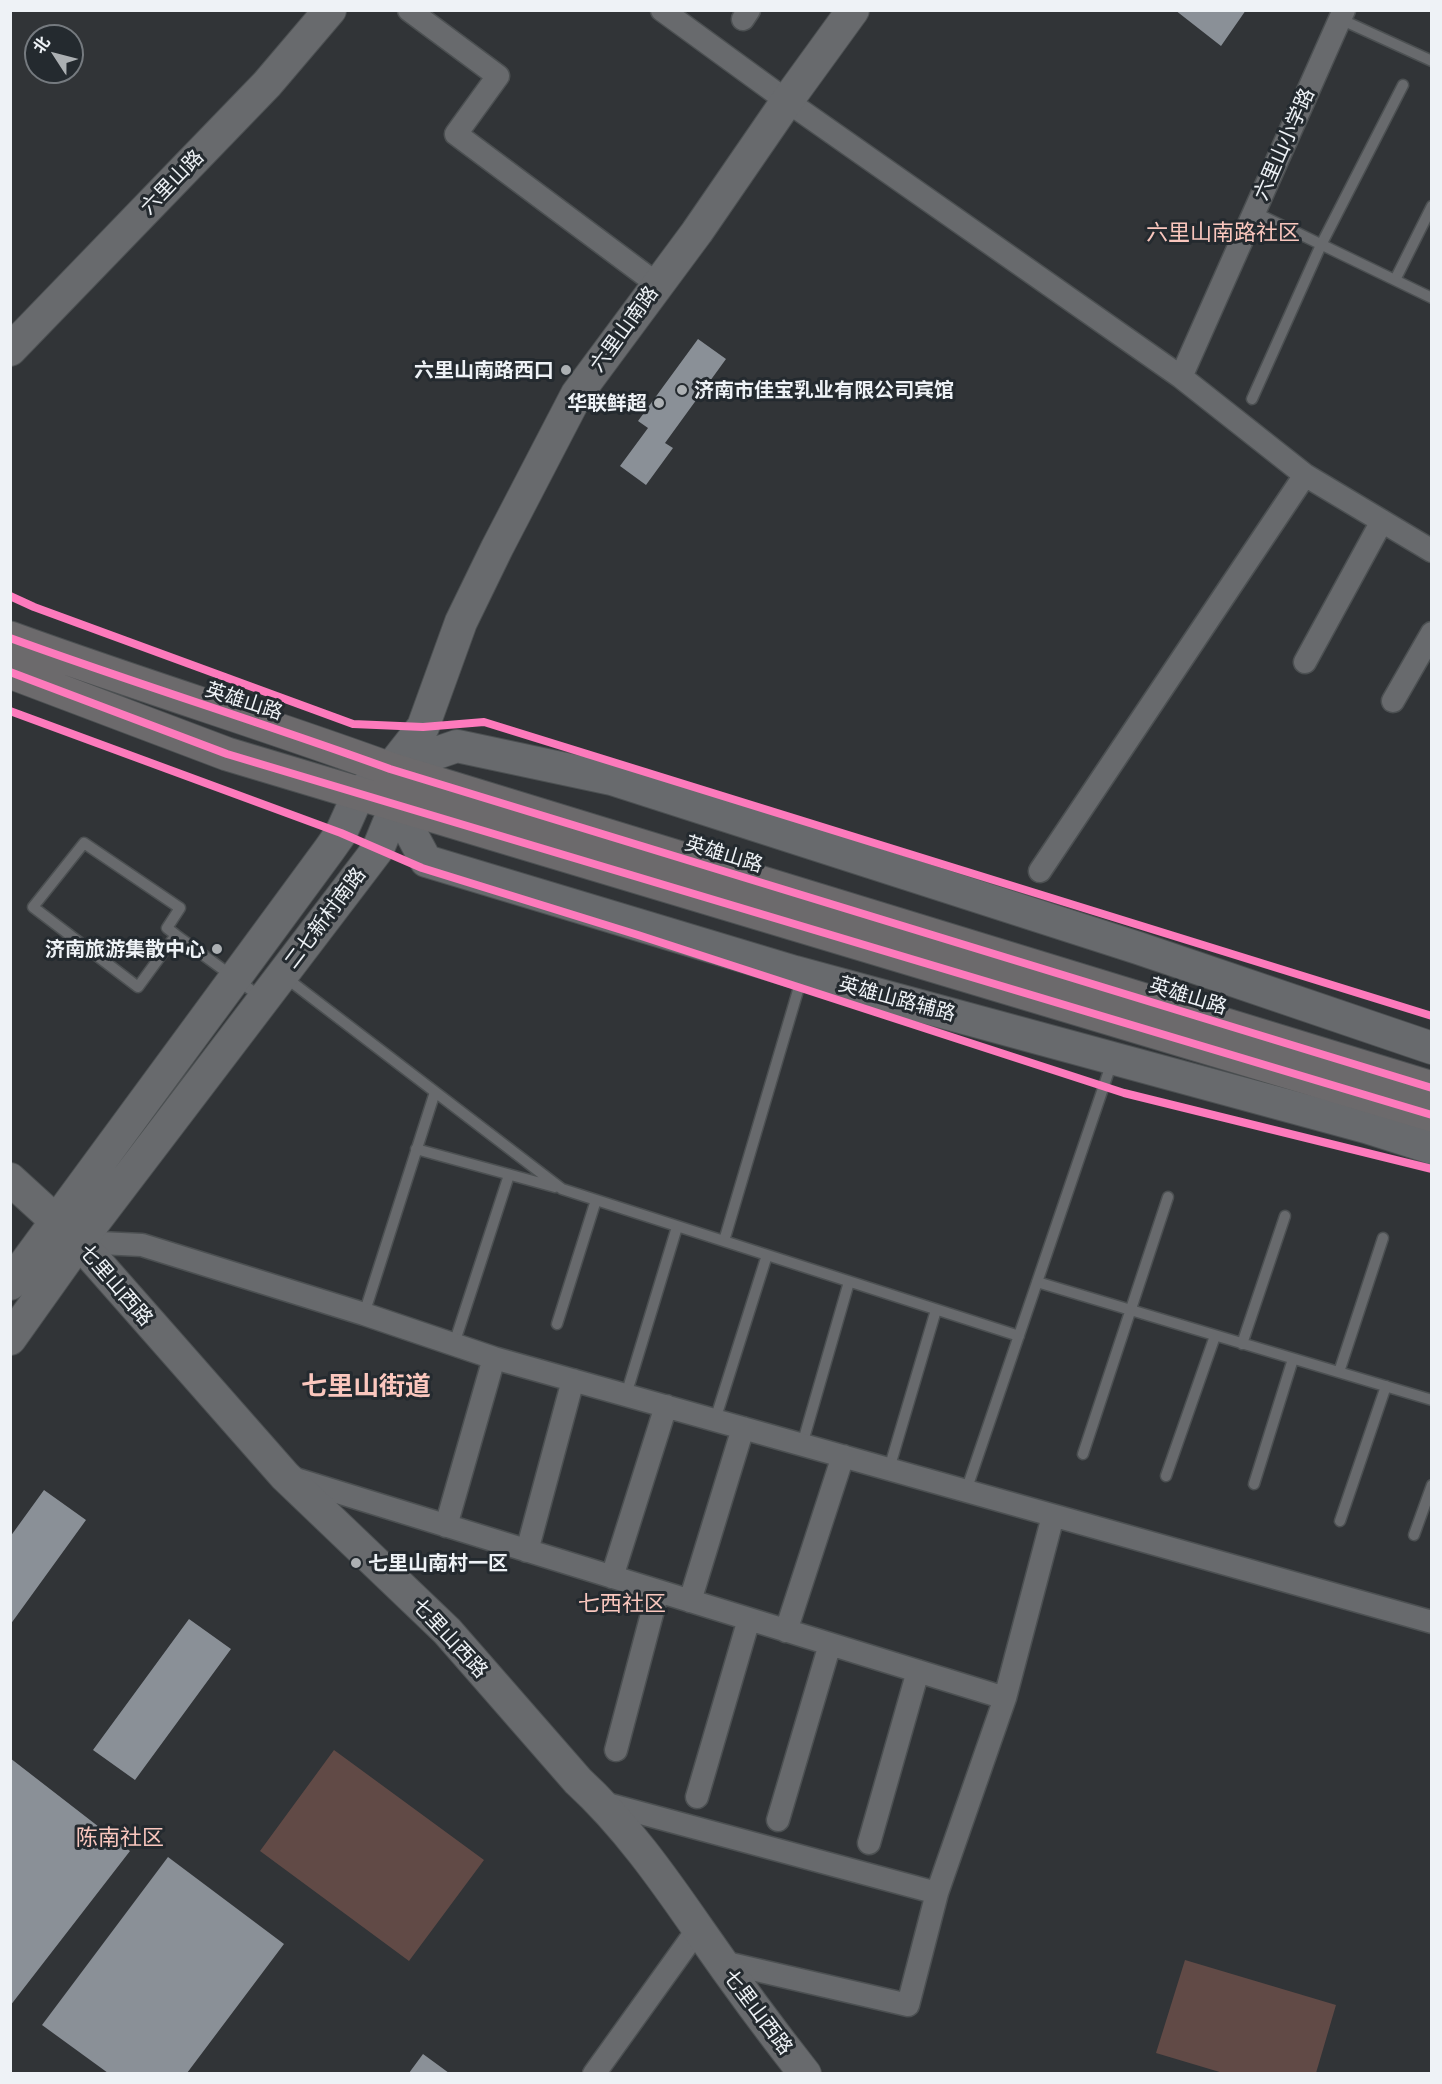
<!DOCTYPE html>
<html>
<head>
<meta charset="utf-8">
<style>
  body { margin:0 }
  #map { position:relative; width:1442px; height:2084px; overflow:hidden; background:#313437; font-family:Ubuntu,"Noto Sans SC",sans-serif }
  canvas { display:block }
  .frame { position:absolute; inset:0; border:12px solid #eef2f6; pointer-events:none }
  .north { position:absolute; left:24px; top:24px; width:60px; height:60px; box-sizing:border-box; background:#242a2f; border:2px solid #757a7f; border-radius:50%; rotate:306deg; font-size:16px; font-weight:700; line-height:24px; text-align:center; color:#eef2f6 }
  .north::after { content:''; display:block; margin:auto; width:21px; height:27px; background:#acb0b3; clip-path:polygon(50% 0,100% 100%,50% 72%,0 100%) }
</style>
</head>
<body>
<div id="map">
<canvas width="1442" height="2084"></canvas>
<div class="frame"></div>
<div class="north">北</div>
</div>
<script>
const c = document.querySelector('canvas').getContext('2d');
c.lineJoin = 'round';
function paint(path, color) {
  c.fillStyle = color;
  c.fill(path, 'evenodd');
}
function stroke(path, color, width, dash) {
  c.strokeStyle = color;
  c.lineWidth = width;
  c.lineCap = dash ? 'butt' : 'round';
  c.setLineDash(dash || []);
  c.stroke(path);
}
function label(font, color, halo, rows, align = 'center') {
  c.font = font + ' Ubuntu,"Noto Sans SC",sans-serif';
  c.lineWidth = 6;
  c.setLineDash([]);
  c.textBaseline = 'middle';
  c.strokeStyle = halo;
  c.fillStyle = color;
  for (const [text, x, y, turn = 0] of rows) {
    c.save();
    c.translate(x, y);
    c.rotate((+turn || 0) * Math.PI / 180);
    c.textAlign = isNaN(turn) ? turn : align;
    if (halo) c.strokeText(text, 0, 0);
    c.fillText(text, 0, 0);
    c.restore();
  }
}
paint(new Path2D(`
  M 334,1750 L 484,1860 L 409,1961 L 260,1851 Z
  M 1185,1960 L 1336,2005 L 1316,2073 L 1223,2073 L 1156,2053 Z`), '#614a46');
paint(new Path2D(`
  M 1175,10 L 1246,10 L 1221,46 Z
  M 698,339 L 726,359 L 665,443 L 673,448 L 646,485 L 620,466 L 648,428 L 638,421 Z
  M 44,1490 L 86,1520 L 10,1625 L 10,1537 Z
  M 189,1619 L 231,1649 L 135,1780 L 93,1750 Z
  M 10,1758 L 130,1851 L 10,2006 Z
  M 168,1857 L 284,1944 L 187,2073 L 108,2073 L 42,2025 Z
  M 423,2054 L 449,2073 L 409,2073 Z`), '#8a9097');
const lane = new Path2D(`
  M 1340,19 L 1432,61
  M 1254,212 L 1432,298
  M 1395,280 L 1432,206
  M 1252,399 L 1321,245 L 1403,85
  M 176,935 L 138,987 L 33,907 L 84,843 L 180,908 L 167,928 L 176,935 L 262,998
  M 285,977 L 562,1189 L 1019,1336
  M 416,1149 L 555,1187
  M 724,1241 L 802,977
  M 1037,1282 L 1432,1400
  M 364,1314 L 435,1092
  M 557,1324 L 596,1200
  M 454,1344 L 509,1175
  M 1242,1344 L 1285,1216
  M 1339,1372 L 1383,1238
  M 626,1395 L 677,1227
  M 715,1420 L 767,1255
  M 802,1445 L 849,1282
  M 1083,1454 L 1168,1197
  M 889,1469 L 936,1310
  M 1166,1476 L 1215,1336
  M 1254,1484 L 1293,1359
  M 966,1491 L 1113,1059
  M 1340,1521 L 1386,1386
  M 1414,1535 L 1432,1485`);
const street = new Path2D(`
  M 409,10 L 498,76 L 456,134 L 657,284
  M 662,10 L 787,101 L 1181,377 L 1305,475 L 1040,871
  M 743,19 L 749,10
  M 1181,377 L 1344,10
  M 1305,475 L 1432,551
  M 1305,662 L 1382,521
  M 1393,701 L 1432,633
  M 79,1242 L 142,1245 L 364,1314 L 494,1358 L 1432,1622
  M 289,1477 L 1005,1698 L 1053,1516
  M 446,1526 L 494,1358
  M 527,1551 L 573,1380
  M 612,1577 L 666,1406
  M 690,1601 L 743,1428
  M 786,1631 L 843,1456
  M 616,1750 L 658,1591
  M 697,1797 L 749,1619
  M 600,1802 L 937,1893 L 1005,1698
  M 778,1820 L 830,1644
  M 869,1843 L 918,1671
  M 722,1962 L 908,2005 L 937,1893
  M 594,2074 L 698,1929`);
const secondary = new Path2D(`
  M 10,350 L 267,84 L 330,10
  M 390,769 L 457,746 L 612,779 L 1138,948 L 1432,1048
  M 396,805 L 426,861 L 795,972 L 1366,1127 L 1432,1148
  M 10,1179 L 79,1242 L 285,1476 L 447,1631 L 578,1781 C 625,1824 663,1878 699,1930 C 733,1979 768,2027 805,2074
  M 10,1284 L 329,850 L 341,833 L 359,793 L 390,769 L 423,727 L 461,622 L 497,548 L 577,394 L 697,232 L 787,101 L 853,10
  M 10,1339 L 79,1242 L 378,849 L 396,805 L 393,790`);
const primary = new Path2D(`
  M 10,638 C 136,684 264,723 390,769 L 1432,1088
  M 10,672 L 227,754 L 1432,1115`);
stroke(lane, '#4c5052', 13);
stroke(street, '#4c5052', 25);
stroke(secondary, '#4c5052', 34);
stroke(primary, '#4c5052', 35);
stroke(lane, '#686a6d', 10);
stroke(street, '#686a6d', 22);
stroke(secondary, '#686a6d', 32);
stroke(primary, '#6c6a6c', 33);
stroke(new Path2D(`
  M 10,596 L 34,607 L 353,724 L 423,727 L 484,722 L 1432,1016
  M 10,638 C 136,684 264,723 390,769 L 1432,1088
  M 10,672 L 227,754 L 1432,1115
  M 10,711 L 341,833 L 422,868 L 638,935 L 1124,1093 L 1432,1169`), '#fd7abc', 8);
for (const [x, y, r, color] of [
  [566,370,6,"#acb0b3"],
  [682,390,6,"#acb0b3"],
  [659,403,6,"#acb0b3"],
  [217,949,6,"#acb0b3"],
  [356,1563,6,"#acb0b3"]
]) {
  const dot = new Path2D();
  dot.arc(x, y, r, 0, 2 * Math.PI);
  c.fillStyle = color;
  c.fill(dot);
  stroke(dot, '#242a2f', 2);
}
label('20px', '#eef2f6', '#242a2f', [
  ["六里山小学路",1284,144,-66],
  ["六里山路",172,182,-46],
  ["六里山南路",624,329,-54],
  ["英雄山路",244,701,18],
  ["英雄山路",724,854,17],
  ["二七新村南路",325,918,-53],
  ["英雄山路",1188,996,17],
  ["英雄山路辅路",897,999,15],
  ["七里山西路",116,1285,49],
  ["七里山西路",450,1638,47],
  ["七里山西路",758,2012,53]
]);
label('bold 20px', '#eef2f6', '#242a2f', [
  ["六里山南路西口",554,370],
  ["济南市佳宝乳业有限公司宾馆",694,390,"left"],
  ["华联鲜超",647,403],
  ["济南旅游集散中心",205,949],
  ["七里山南村一区",368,1563,"left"]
], 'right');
label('22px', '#fac7be', '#242a2f', [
  ["六里山南路社区",1223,233],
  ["七西社区",622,1604],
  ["陈南社区",120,1838]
]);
label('bold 26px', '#fac7be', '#242a2f', [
  ["七里山街道",366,1386]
]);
</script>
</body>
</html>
